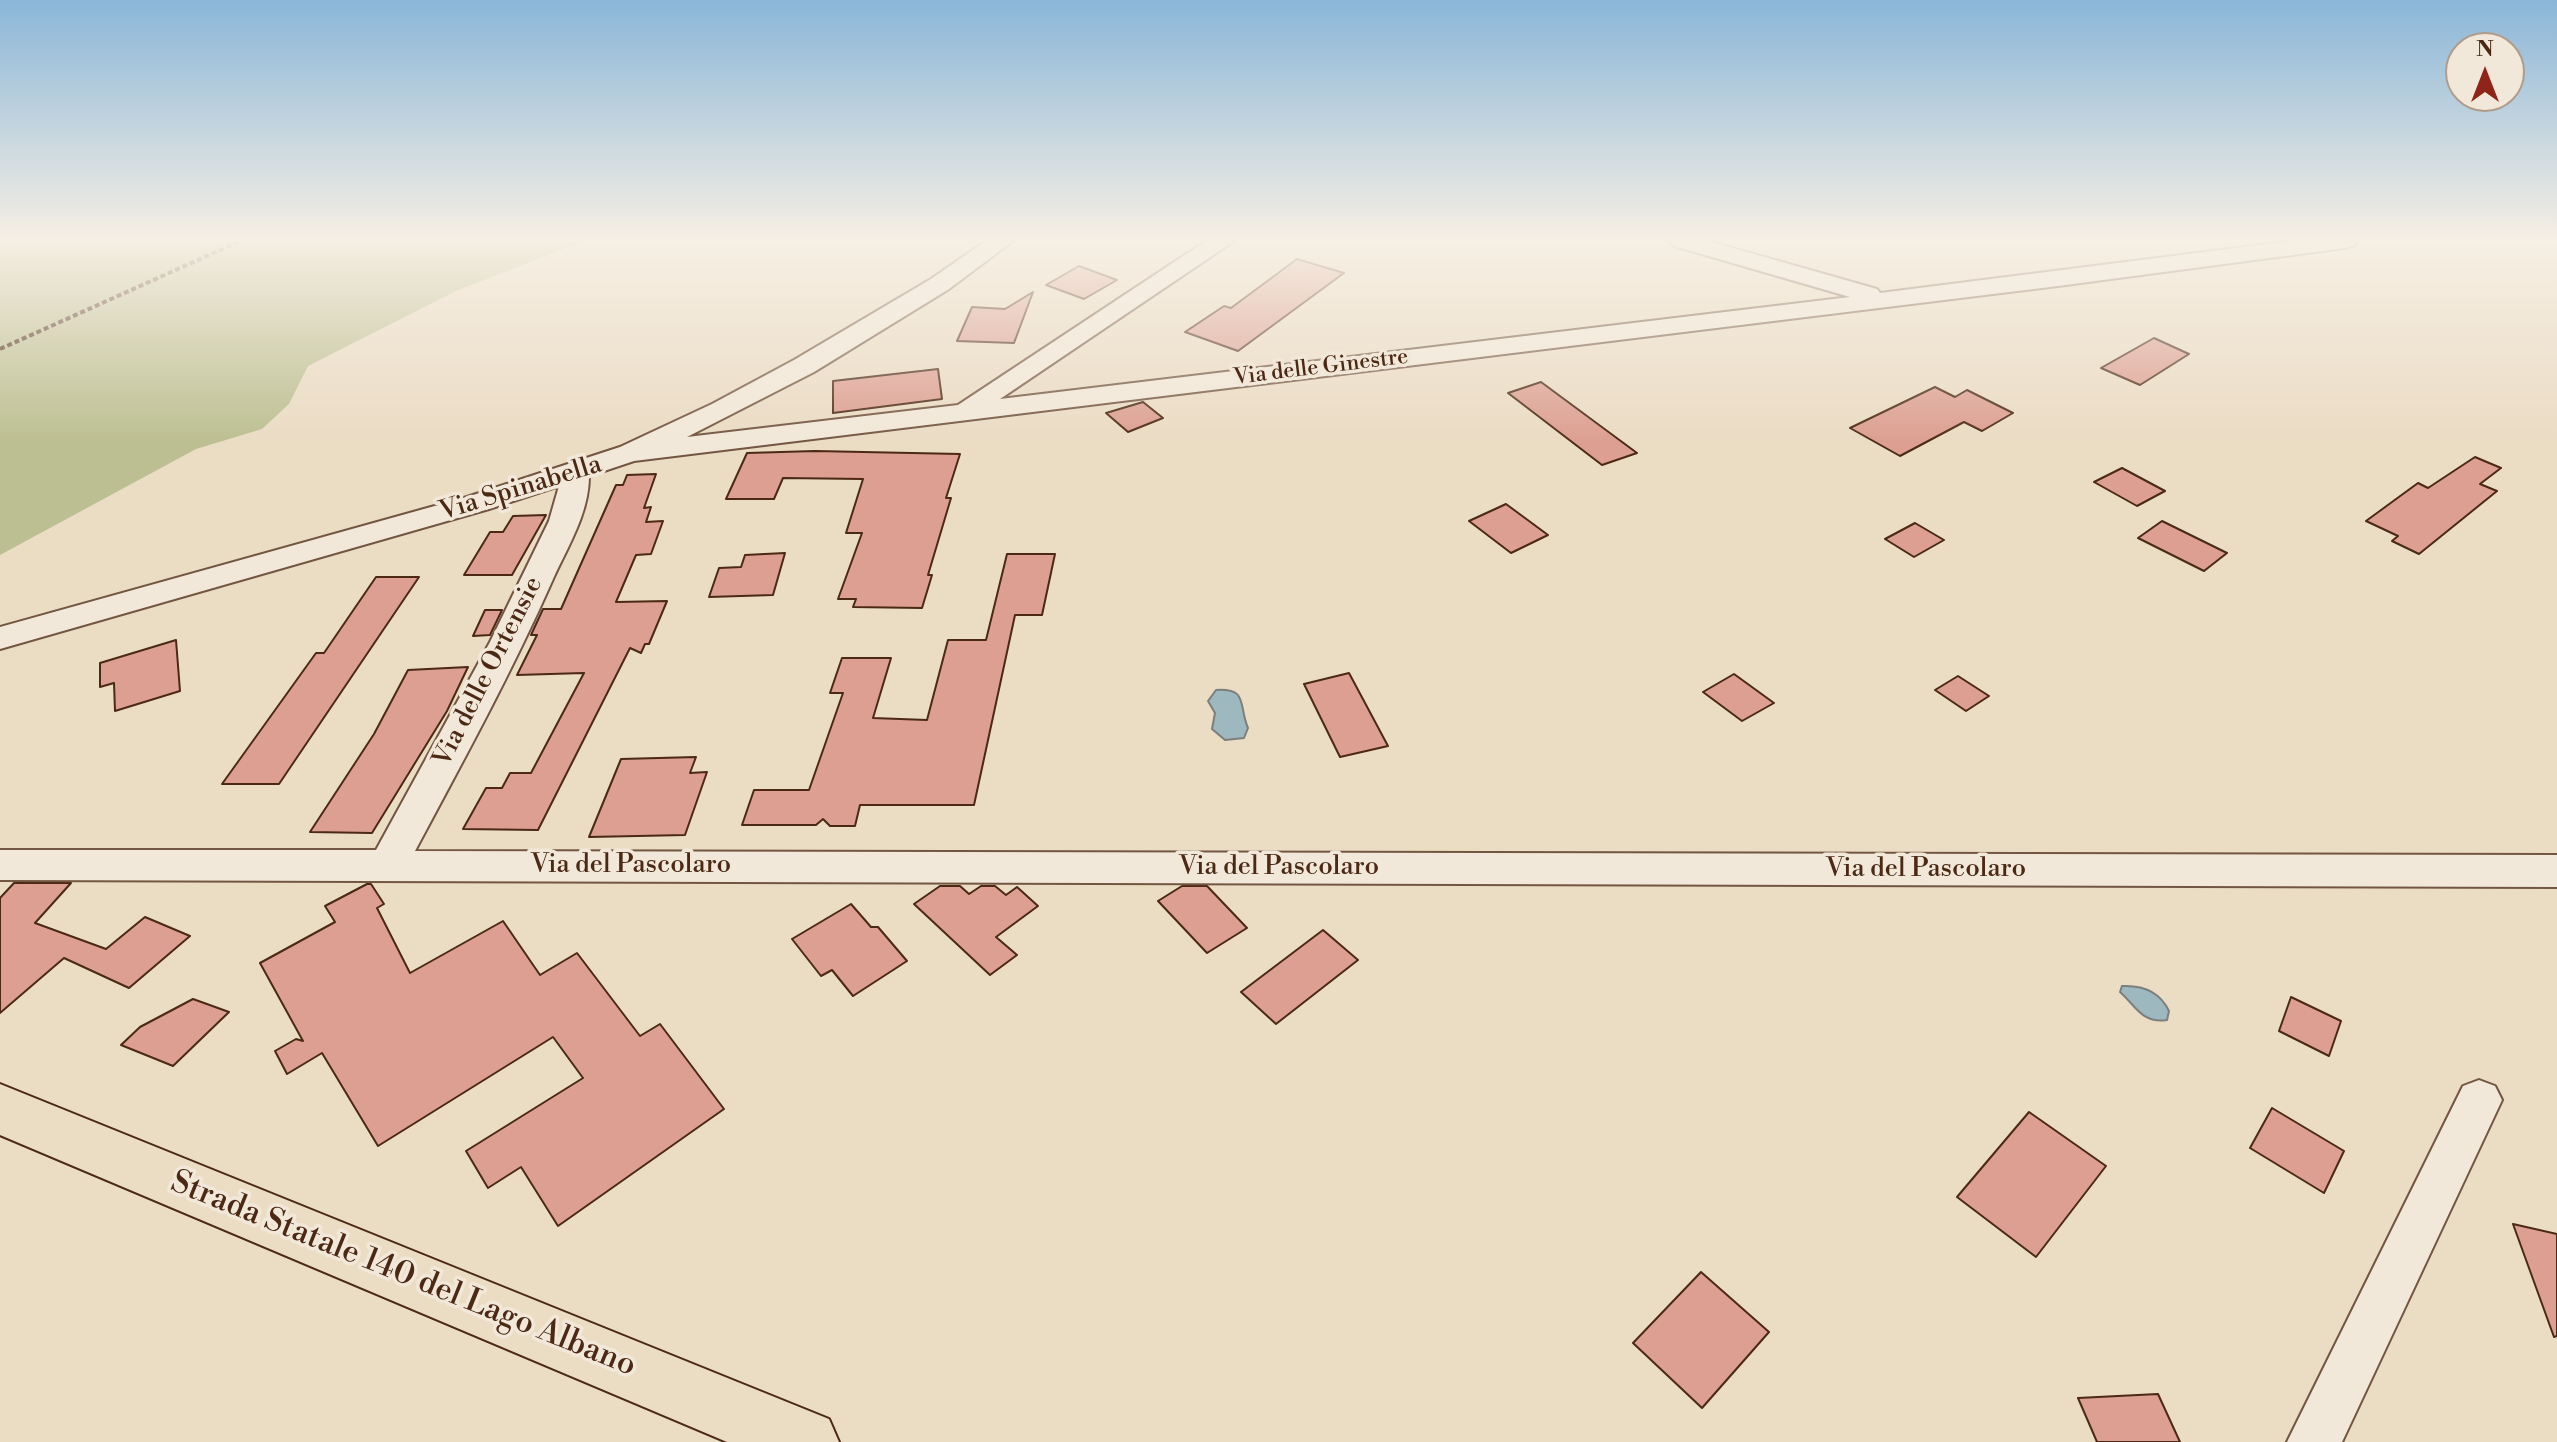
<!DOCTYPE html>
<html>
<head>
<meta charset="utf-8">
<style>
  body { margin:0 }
  #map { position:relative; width:2557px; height:1442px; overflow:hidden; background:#ebdcc4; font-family:"Libre Bodoni",serif }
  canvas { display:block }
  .north { position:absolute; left:2445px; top:32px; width:80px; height:80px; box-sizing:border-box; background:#f2e8d9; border:2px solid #af9c8b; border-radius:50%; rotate:0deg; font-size:22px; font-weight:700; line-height:32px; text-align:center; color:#4b2915 }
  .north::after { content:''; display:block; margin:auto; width:28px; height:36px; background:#8f2418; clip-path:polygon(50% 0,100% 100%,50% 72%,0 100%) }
</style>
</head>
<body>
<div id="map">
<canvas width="2557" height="1442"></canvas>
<div class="north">N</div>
</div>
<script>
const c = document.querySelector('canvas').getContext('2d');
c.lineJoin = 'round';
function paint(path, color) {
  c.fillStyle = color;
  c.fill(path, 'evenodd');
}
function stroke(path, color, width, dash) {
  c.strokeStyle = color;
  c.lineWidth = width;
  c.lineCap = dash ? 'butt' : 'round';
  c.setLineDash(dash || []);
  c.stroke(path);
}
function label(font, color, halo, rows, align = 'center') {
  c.font = font + ' "Libre Bodoni",serif';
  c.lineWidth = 7;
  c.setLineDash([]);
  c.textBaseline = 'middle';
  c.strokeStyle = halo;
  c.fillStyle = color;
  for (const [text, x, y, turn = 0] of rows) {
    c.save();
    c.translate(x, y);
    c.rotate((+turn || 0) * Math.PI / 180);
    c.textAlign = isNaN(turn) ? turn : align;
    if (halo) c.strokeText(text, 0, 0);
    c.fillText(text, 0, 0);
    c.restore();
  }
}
paint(new Path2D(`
  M 0,241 L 585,241 L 458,290 L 308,366 L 289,404 L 262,429 L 196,449 L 0,555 Z`), '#bcbf91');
const water = new Path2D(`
  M 1216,690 C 1249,688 1238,705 1248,728 L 1244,738 L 1225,740 L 1212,729 L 1215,713 L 1208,701 Z
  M 2122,986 C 2143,985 2160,992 2169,1011 L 2167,1020 C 2142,1024 2136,1006 2120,992 Z`);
paint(water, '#9eb8c0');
stroke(water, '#7d7f7c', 2);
const building = new Path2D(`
  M 1297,259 L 1344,273 L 1238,351 L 1185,332 L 1224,306 L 1231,308 Z
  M 1079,266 L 1117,280 L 1084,299 L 1046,285 Z
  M 1033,292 L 1014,343 L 957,341 L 972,307 L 1005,309 Z
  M 2154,338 L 2189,354 L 2140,385 L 2101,368 Z
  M 938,369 L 942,399 L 833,413 L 833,381 Z
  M 1541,382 L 1637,453 L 1602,465 L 1508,393 Z
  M 1935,387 L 1955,397 L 1967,390 L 2013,413 L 1982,431 L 1964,422 L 1900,456 L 1850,428 Z
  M 1143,402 L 1163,418 L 1128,432 L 1106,413 Z
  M 815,451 L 960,454 L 946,498 L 951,498 L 928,575 L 932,575 L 922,608 L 853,607 L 856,599 L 838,599 L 862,533 L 846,533 L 863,479 L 783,478 L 774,499 L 726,499 L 747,453 Z
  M 2475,457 L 2501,468 L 2480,484 L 2497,491 L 2419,554 L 2392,541 L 2398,536 L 2366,521 L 2418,483 L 2428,488 Z
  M 2122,468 L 2165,491 L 2137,506 L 2094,482 Z
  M 656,474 L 644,508 L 651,507 L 646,522 L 663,521 L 651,554 L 636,555 L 616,602 L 667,601 L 649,644 L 645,644 L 641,653 L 630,648 L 538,830 L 463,829 L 486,788 L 502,788 L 510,773 L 531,773 L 584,673 L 517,675 L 537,635 L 531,635 L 543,609 L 561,609 L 616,485 L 623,485 L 627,475 Z
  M 1506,504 L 1548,535 L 1511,553 L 1469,521 Z
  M 546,515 L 512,575 L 464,575 L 490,532 L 503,532 L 513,516 Z
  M 2162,521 L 2227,553 L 2204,571 L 2138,538 Z
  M 1915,523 L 1944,540 L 1914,557 L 1885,539 Z
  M 785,553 L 773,595 L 709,597 L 719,568 L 741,567 L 745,555 Z
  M 1007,554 L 1055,554 L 1042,615 L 1015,615 L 974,805 L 860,805 L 855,826 L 830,826 L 823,819 L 816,825 L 742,825 L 754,790 L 809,790 L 843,693 L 830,693 L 842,658 L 891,658 L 873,718 L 927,720 L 948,640 L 986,640 Z
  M 376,577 L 419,577 L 279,784 L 222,784 L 316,653 L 324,653 Z
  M 485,610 L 502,610 L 490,635 L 473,636 Z
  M 176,640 L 180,691 L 115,711 L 114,683 L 100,687 L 100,663 Z
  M 468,667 L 447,711 L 372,833 L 310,832 L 374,734 L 408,670 Z
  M 1349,673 L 1388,746 L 1340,757 L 1304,684 Z
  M 1734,674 L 1774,703 L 1742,721 L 1703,692 Z
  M 1958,676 L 1989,696 L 1966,711 L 1935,690 Z
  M 696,757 L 690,773 L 707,772 L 685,835 L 589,837 L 621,759 Z
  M 14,883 L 71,883 L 35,923 L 106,949 L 145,917 L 190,936 L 129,988 L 64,958 L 0,1013 L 0,898 Z
  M 367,884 L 371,884 L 384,904 L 377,908 L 410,973 L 503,921 L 540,975 L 577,953 L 640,1036 L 660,1024 L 724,1109 L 558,1226 L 521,1167 L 488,1188 L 466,1151 L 583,1078 L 553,1037 L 378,1146 L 322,1053 L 287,1074 L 275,1051 L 296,1039 L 303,1041 L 260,963 L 335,922 L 325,906 Z
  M 940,886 L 960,886 L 969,894 L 981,886 L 995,886 L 1006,895 L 1017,887 L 1038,906 L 996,937 L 1017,955 L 990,975 L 914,904 Z
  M 1182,886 L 1207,886 L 1247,928 L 1207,953 L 1158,901 Z
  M 851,904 L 871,927 L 878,927 L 907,961 L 853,996 L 832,970 L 821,976 L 792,939 Z
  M 1323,930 L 1358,960 L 1276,1024 L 1241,992 Z
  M 2291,997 L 2341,1021 L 2329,1056 L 2279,1031 Z
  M 193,999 L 229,1012 L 173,1066 L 121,1045 L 140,1027 Z
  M 2272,1108 L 2344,1151 L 2324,1193 L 2250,1148 Z
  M 2029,1112 L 2106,1166 L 2036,1257 L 1957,1197 Z
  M 2513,1224 L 2557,1234 L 2557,1336 L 2554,1337 Z
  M 1701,1272 L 1769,1332 L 1702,1408 L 1633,1343 Z
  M 2158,1394 L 2180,1442 L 2097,1442 L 2078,1398 Z`);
paint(building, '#dc9f91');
stroke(building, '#4b2915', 2);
const minor = new Path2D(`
  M 986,241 L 1013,241 L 949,289 L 814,372 L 687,437 L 958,405 L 1206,241 L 1234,241 L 1000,399 L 1850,297 L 1674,246 L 1670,241 L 1708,241 L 1877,289 L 1880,293 L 2292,241 L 2357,241 L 2353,246 L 2345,248 L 2058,286 L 634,461 L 589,476 C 589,513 568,546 553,579 C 512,672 463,761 415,851 L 2557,855 L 2557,887 L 0,880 L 0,850 L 376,850 L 490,642 L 549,521 L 559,486 L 489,509 L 0,649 L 0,627 L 467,497 L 620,447 L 712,404 L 794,360 L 931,279 Z
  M 2479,1080 L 2495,1086 L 2502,1100 L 2342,1442 L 2287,1442 L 2463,1086 Z`);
const major = new Path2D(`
  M 0,1084 L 829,1419 L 839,1442 L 727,1442 L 0,1135 Z`);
stroke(minor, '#735641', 4);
stroke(major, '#4b2915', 4);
stroke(new Path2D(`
  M 0,349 L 240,241`), '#4b2915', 4, [5, 3]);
paint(minor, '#f2e8d9');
paint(major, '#ebdcc4');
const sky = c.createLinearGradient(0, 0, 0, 443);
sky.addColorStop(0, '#8ab6d8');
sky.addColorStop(0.54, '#f6efe4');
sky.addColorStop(1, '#f6efe400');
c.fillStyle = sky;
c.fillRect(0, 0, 2557, 443);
label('22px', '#4b2915', '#f2e8d9', [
  ["Via delle Ginestre",1321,368,-7]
]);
label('26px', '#4b2915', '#f2e8d9', [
  ["Via Spinabella",521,489,-17],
  ["Via delle Ortensie",489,672,-63],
  ["Via del Pascolaro",631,866],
  ["Via del Pascolaro",1279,868],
  ["Via del Pascolaro",1926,870]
]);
label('32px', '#4b2915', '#f2e8d9', [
  ["Strada Statale 140 del Lago Albano",403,1275,22]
]);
</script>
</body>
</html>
